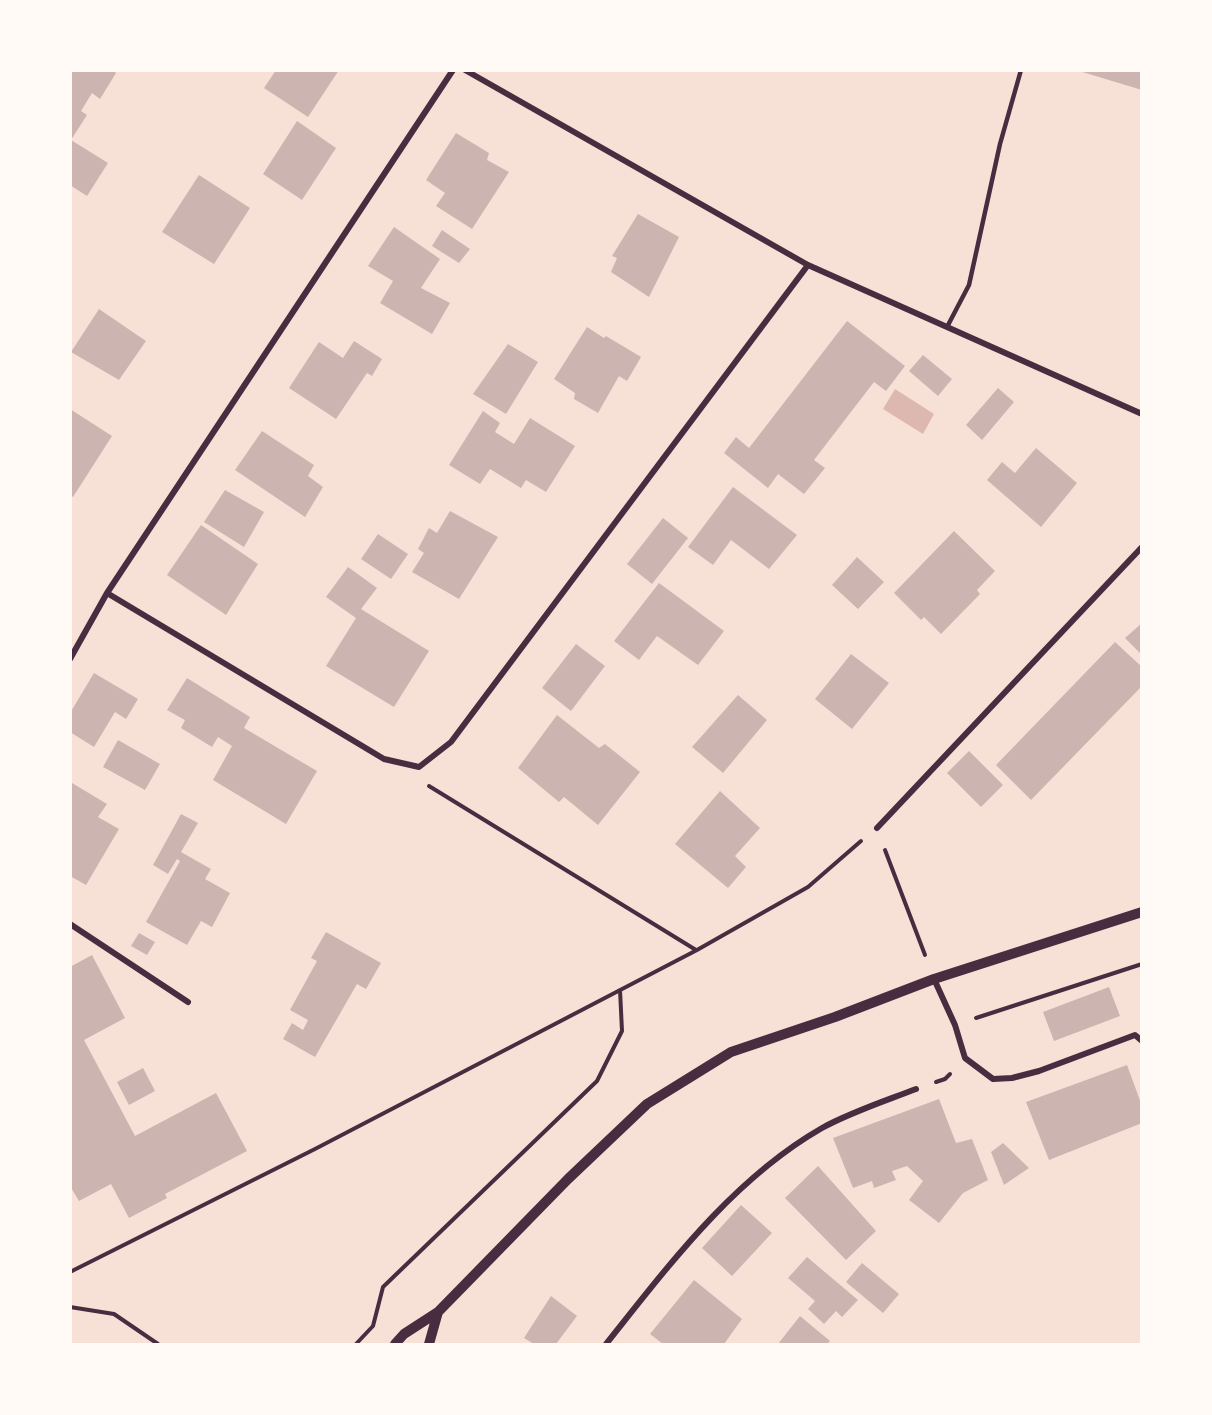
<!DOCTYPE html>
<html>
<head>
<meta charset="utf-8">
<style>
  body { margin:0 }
  #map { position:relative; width:1212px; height:1415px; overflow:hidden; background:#f7e1d7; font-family:Overpass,sans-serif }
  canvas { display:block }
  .frame { position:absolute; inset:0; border:72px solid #fffaf5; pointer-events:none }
</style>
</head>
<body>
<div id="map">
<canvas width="1212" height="1415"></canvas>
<div class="frame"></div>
</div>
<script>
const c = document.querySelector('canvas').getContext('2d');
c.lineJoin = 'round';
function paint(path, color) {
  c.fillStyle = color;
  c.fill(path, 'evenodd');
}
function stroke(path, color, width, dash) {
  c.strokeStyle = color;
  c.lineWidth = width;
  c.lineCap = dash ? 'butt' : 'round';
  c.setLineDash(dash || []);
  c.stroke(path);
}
paint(new Path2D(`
  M 895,389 L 934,414 L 923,434 L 883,409 Z`), '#dcb8b0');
paint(new Path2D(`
  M 72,70 L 113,70 L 116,73 L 100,99 L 92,93 L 81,111 L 87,115 L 71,140 L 108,163 L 87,196 L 70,185 L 70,73 Z
  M 276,70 L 339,70 L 308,117 L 264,88 Z
  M 1079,70 L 1142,70 L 1142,90 L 1079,71 Z
  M 297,121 L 336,148 L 302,200 L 263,174 Z
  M 456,133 L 489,153 L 487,160 L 509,172 L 472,229 L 436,206 L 445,193 L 426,180 Z
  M 199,175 L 250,208 L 214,264 L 162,232 Z
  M 638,214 L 679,237 L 649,297 L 611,272 L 617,258 L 612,256 Z
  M 394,227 L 440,259 L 421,288 L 450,303 L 432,334 L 380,303 L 393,281 L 368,266 Z
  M 442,230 L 470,249 L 459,263 L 432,246 Z
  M 99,309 L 146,341 L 119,380 L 71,352 Z
  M 847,321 L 905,366 L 886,391 L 874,382 L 814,460 L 825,468 L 804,494 L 778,474 L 768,488 L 724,453 L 736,437 L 749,448 Z
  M 587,327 L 604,338 L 606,336 L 641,357 L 627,381 L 619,376 L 598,413 L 574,399 L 575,393 L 554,379 Z
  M 354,341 L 382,359 L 372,376 L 367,373 L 336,419 L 289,388 L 319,342 L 343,358 Z
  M 508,344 L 538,362 L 506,414 L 473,394 Z
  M 923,355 L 952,379 L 938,396 L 909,371 Z
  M 998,388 L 1014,402 L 982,440 L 966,425 Z
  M 70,409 L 112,436 L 73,497 L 70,495 Z
  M 483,411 L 500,423 L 495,432 L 514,444 L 530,418 L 575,446 L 546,492 L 526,480 L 521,488 L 490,469 L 480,484 L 449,465 Z
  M 262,431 L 314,465 L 308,476 L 323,487 L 305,517 L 235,470 Z
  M 1036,448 L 1077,483 L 1041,527 L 987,480 L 1002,462 L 1015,473 Z
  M 733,487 L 797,535 L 769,569 L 731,540 L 713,565 L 688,547 Z
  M 225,490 L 264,512 L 244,547 L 204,522 Z
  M 450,511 L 498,537 L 459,599 L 412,572 L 424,553 L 418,549 L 429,528 L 437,533 Z
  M 663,518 L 688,538 L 652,584 L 627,564 Z
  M 201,525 L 258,564 L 226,615 L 167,575 Z
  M 954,531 L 995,571 L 977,590 L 980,594 L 941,634 L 924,617 L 921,620 L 894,593 Z
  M 378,534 L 408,554 L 391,579 L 361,559 Z
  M 857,557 L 884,582 L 858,609 L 832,585 Z
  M 348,567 L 377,588 L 361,609 L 429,651 L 394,707 L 326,666 L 356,618 L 326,597 Z
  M 659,583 L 724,631 L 698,665 L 657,636 L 639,660 L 614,641 Z
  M 1142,623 L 1142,655 L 1125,638 Z
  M 1115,642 L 1142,667 L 1142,686 L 1031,800 L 996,765 Z
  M 576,644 L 605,666 L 571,711 L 542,688 Z
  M 851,654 L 889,683 L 852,729 L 815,699 Z
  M 94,673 L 138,699 L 126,719 L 115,712 L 94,747 L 70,732 L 70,713 Z
  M 187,678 L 250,717 L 244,728 L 317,771 L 286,824 L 213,780 L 232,746 L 218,737 L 212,747 L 181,728 L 185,720 L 167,710 Z
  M 738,695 L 767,720 L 723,773 L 692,747 Z
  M 557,715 L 599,748 L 605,744 L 640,772 L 598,825 L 564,797 L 559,802 L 518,768 Z
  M 118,740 L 160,764 L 145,790 L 103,767 Z
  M 969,751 L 1003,785 L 981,807 L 947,773 Z
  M 72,783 L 107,804 L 98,817 L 119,829 L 86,885 L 70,876 Z
  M 720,791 L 760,828 L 735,856 L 746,867 L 728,888 L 675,844 Z
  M 181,814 L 198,823 L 181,852 L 211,869 L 205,879 L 230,893 L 212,927 L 201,921 L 187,945 L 146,922 L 180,861 L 177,859 L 168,874 L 153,865 Z
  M 326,932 L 381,963 L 366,989 L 357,984 L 315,1057 L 283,1039 L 292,1023 L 303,1030 L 308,1020 L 290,1010 L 317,961 L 311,958 Z
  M 139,933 L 155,942 L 147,955 L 131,946 Z
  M 92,955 L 125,1018 L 84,1040 L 135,1136 L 216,1093 L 247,1151 L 165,1194 L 167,1198 L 129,1218 L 111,1184 L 79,1201 L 70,1186 L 70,967 Z
  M 1109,987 L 1120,1016 L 1054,1041 L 1043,1012 Z
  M 1127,1065 L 1142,1106 L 1142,1123 L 1049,1160 L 1026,1102 Z
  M 143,1068 L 155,1091 L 129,1105 L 117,1082 Z
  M 939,1099 L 956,1143 L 972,1139 L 988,1180 L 963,1193 L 939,1223 L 909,1200 L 923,1181 L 907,1166 L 892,1171 L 896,1180 L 874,1188 L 872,1181 L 853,1188 L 833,1138 Z
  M 1003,1143 L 1029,1168 L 1004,1185 L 991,1152 Z
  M 818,1166 L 876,1231 L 846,1260 L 785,1198 Z
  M 741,1205 L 772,1233 L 732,1276 L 702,1248 Z
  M 807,1257 L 858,1300 L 842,1317 L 836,1311 L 824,1324 L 808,1309 L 815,1301 L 788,1278 Z
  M 862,1263 L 899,1294 L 883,1313 L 846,1282 Z
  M 694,1280 L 742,1319 L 724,1344 L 663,1344 L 650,1334 Z
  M 551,1296 L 577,1316 L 556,1344 L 534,1344 L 524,1338 Z
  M 800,1316 L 830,1341 L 827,1344 L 778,1344 Z`), '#ccb4b1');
stroke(new Path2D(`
  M 429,786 L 696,950
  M 885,850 L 925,955
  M 976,1018 L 1142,964
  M 936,1082 L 945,1079 L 950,1074
  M 70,1272 L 315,1149 L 697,950 L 808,887 L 861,841
  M 70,1307 L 114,1314 L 158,1344
  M 356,1344 L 373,1326 L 383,1287 L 597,1081 L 622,1031 L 620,990`), '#4a2c40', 4);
stroke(new Path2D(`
  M 947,327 L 969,285 L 1000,144 L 1021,70`), '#4a2c40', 4.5);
stroke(new Path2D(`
  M 465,70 L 808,265 L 1142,414
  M 107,593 L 384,759 L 419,767 L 451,742 L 808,265
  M 70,659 L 107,593 L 453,70
  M 877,828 L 1142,547
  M 70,924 L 188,1002
  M 934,979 L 955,1025 L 965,1058 L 993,1079 L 1012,1078 L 1039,1071 L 1135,1035 L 1142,1041
  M 606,1344 C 669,1265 733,1179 822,1128 C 851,1112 885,1101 916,1089`), '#4a2c40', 6);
stroke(new Path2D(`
  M 395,1344 L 404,1334 L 438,1312 L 568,1179 L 647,1104 L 731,1052 L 835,1017 L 934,979 L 1142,912
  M 429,1344 L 438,1312`), '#4a2c40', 10);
</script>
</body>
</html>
